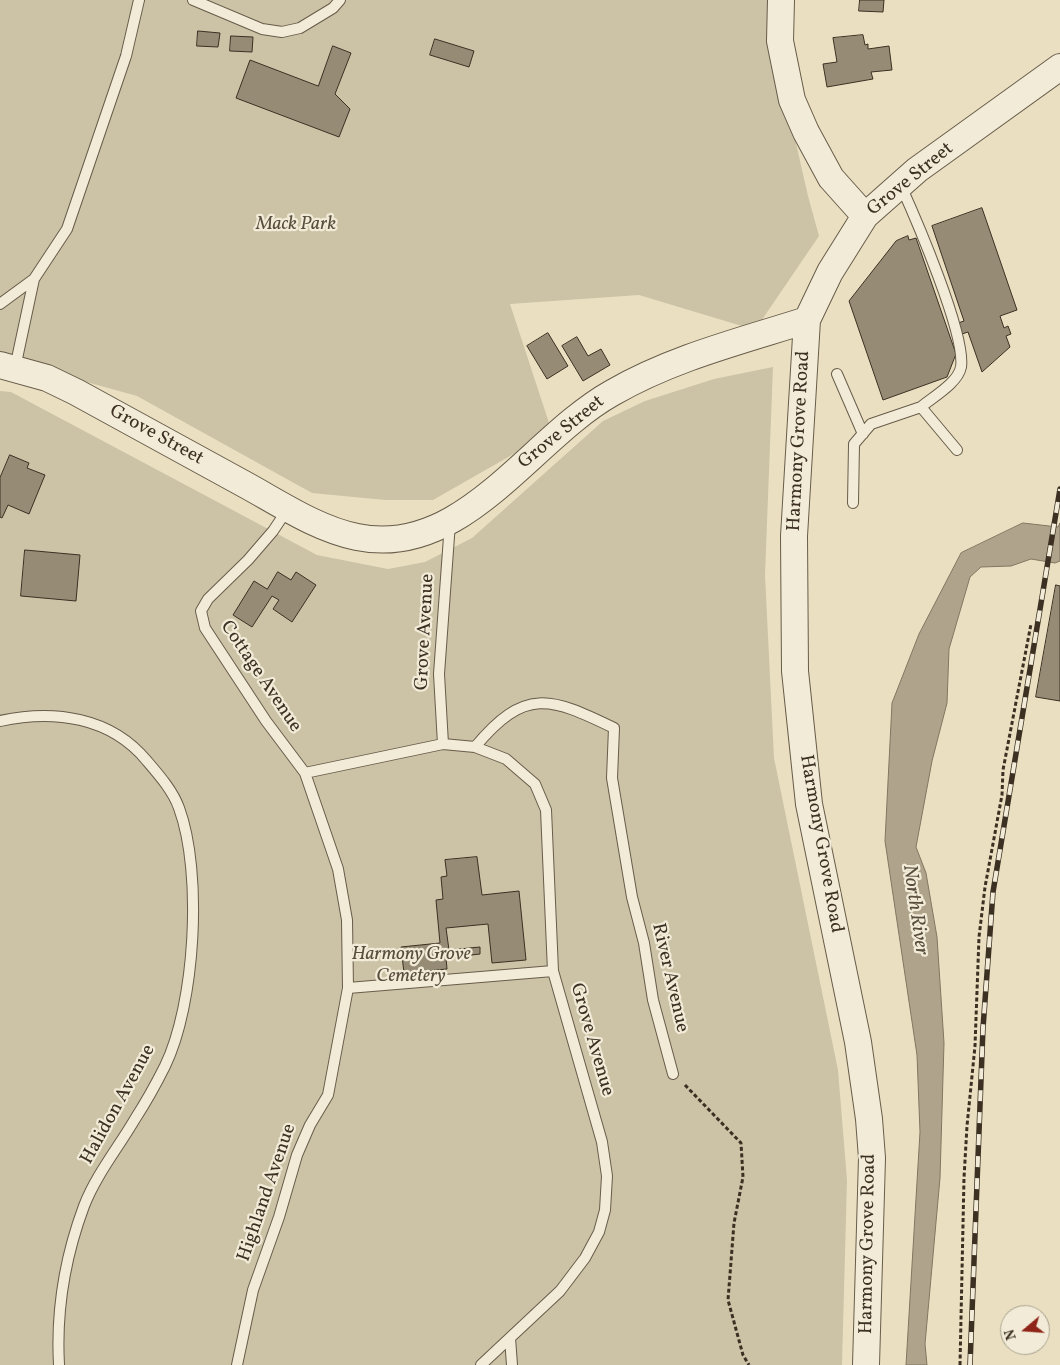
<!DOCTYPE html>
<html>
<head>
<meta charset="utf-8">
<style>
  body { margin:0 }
  #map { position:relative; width:1060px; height:1365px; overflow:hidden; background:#eae0c1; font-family:Vollkorn,serif }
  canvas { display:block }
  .north { position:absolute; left:1000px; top:1305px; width:50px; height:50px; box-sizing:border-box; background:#f1ebd7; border:1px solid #a9a08f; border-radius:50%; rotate:252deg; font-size:14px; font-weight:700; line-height:20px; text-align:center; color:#3c3023 }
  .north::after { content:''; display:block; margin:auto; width:18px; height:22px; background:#8f2418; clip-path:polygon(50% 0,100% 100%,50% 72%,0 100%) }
</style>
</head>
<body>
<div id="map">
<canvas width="1060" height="1365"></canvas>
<div class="north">N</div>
</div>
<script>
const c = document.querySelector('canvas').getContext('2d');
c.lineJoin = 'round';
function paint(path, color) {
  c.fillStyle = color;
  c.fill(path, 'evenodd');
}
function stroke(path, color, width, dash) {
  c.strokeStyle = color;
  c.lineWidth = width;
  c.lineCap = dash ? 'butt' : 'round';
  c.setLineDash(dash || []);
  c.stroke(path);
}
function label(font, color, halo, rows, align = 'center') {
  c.font = font + ' Vollkorn,serif';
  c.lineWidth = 4.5;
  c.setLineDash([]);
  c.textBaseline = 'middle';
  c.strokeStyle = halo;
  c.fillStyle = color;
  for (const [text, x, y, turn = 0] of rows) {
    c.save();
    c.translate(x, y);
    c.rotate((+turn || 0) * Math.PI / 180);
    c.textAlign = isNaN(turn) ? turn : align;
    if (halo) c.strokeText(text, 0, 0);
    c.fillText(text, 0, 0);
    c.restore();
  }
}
paint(new Path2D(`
  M 0,0 L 772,0 L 770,29 L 808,196 L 819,236 L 755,330 L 639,295 L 510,304 L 552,432 L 433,500 L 385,500 L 312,493 L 137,396 L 0,358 Z
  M 773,367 L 765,575 L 774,758 L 838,1070 L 847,1180 L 842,1365 L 0,1365 L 0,391 L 11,392 L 317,555 L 388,569 L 425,562 L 472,538 L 603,421 L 645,401 L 714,379 Z`), '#ccc2a6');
const water = new Path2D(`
  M 1023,523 L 1058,527 L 1060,523 L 1060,561 L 1055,563 L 1031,559 L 1011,566 L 981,567 L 970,577 L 949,649 L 947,703 L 932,761 L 916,847 L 926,873 L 937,937 L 944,1043 L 940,1178 L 925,1344 L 927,1365 L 906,1365 L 920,1132 L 917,1055 L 885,841 L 892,703 L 919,634 L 961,553 Z`);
paint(water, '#afa48b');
stroke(water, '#817661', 1);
const building = new Path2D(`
  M 860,0 L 884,0 L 883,12 L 859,11 Z
  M 198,31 L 220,33 L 218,47 L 197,46 Z
  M 863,35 L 865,45 L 868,44 L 868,49 L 889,46 L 892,70 L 871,72 L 873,79 L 827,87 L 823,64 L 837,62 L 833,38 Z
  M 231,36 L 253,37 L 252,52 L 230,51 Z
  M 435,39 L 474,51 L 469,67 L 430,55 Z
  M 333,46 L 351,53 L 335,94 L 350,109 L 339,137 L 236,98 L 250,60 L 318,86 Z
  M 982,208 L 1017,310 L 1000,316 L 1004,328 L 1008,326 L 1011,334 L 1006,336 L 1010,347 L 982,372 L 968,332 L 962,334 L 958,323 L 964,321 L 932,226 Z
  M 908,236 L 909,240 L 916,238 L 956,354 L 947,377 L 883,400 L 849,301 L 896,241 Z
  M 548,333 L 568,366 L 547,379 L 527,346 Z
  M 577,337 L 588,356 L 601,349 L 610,365 L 583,381 L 562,346 Z
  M 10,455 L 29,463 L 27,468 L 45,475 L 29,514 L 8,505 L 2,518 L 0,517 L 0,478 Z
  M 25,550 L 80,555 L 76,601 L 21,596 Z
  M 278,572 L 291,580 L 296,572 L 316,585 L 292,622 L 273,609 L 279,600 L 272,596 L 252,627 L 233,615 L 254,581 L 267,589 Z
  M 1056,585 L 1060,586 L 1060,701 L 1036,697 Z
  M 477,857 L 482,895 L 519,891 L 526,960 L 492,963 L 488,924 L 446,928 L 449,950 L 480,947 L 480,954 L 446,958 L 447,969 L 404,973 L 401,947 L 440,943 L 436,900 L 443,899 L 441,877 L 447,876 L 445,860 Z`);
paint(building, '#968c75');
stroke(building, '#3c3023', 1);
const service = new Path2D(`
  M 193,0 L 262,29 L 282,32 L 300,28 L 333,8 L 340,0
  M 901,186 C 916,219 966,335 961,367 C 958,383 933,397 921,407
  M 0,304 L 34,279
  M 15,368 L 34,279 L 67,229 L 126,56 L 139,0
  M 837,374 L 863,434
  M 853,503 L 854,444 L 871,424 L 921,407 L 957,450
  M 0,721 C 54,709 111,717 147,761 C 159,775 173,791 179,808 C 203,873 195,1005 165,1066 C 156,1084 146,1102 135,1119 C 118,1148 96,1175 84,1206 C 65,1257 56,1311 59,1365
  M 443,744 L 439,674 L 450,523
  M 475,747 C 525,687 550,697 614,728 L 612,778 L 632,897 L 644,943 L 653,1000 L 673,1074
  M 305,773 L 443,744 L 475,747 L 506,759 L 535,784 L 546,810 L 553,971 L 602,1142 L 607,1176 L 605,1210 L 599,1232 L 585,1258 L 560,1291 L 481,1365
  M 348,988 L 553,971
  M 510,1338 L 512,1365
  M 237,1365 L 253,1290 L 279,1217 L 297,1155 L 310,1125 L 328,1095 L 348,988 L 347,920 L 338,869 L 305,773 L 266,721 L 205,628 L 201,611 L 208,599 L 248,560 L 273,531 L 287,510`);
const tertiary = new Path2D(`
  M 781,0 L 780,41 L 792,100 L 806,132 L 831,178 L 865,216
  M 0,365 L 47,378 L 76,392 C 132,423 188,453 244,484 C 279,503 317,529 357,537 C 463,559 530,439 612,393 C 672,358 741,341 807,320
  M 866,1365 L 872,1158 L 869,1119 L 858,1042 L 809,804 L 795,671 L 794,536 L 807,320 L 830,272 L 865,216 L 917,170 L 1060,67`);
stroke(service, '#685c4a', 12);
stroke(tertiary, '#685c4a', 28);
stroke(new Path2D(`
  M 685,1085 L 741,1143 L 743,1177 L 734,1223 L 728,1300 L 743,1355 L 749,1365
  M 960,1365 L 964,1178 L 967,1126 L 975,1046 L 979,937 L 985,887 L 1002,795 L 1003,770 L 1031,624`), '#3c3023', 3, [4, 2.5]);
stroke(service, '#f1ebd7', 10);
stroke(tertiary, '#f1ebd7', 26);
const rail = new Path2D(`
  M 970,1365 L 983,1028 L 993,892 L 1060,489`);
stroke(rail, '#3c3023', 5.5);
stroke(rail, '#f1ebd7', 4, [11]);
label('19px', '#3c3023', '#f1ebd7', [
  ["Grove Street",911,180,-39],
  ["Grove Street",562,433,-39],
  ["Grove Street",156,436,29],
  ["Harmony Grove Road",800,441,-87],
  ["Grove Avenue",426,632,-87],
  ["Cottage Avenue",260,677,56],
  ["Harmony Grove Road",820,844,80],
  ["River Avenue",669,978,77],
  ["Grove Avenue",591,1040,74],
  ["Halidon Avenue",119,1105,-61],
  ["Highland Avenue",268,1193,-71],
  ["Harmony Grove Road",869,1244,-89]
]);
label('italic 19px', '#594d3d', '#f1ebd7', [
  ["Mack Park",296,226],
  ["Harmony Grove",411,956],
  ["Cemetery",411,978]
]);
label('italic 20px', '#594d3d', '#f1ebd7', [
  ["North River",914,910,82]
]);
</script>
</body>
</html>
